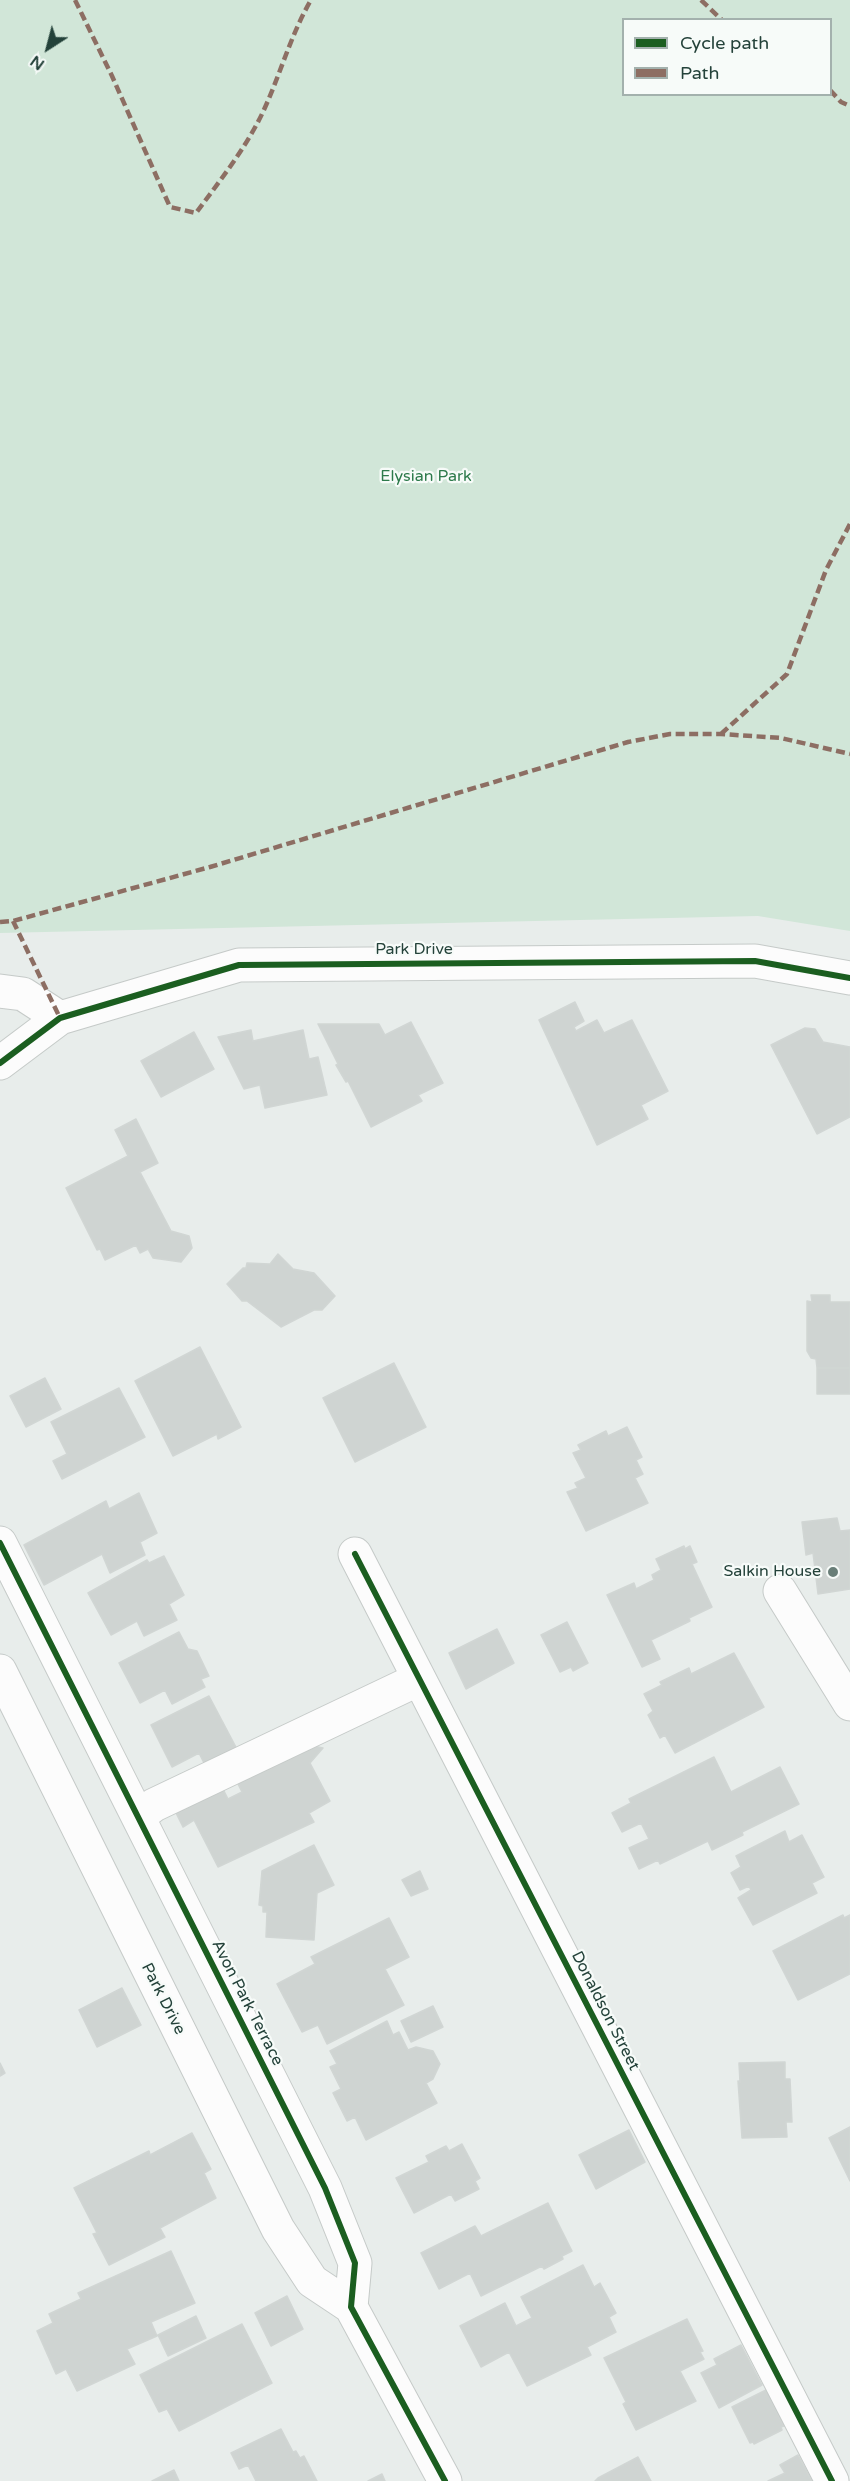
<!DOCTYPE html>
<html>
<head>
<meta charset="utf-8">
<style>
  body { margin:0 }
  #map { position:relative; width:850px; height:2481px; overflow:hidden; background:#e8edeb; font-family:"Varela Round",sans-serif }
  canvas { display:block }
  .legend { position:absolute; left:622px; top:18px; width:210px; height:78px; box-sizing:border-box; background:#f7fbf9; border:2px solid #a3b1ad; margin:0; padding:8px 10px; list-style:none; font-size:18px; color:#24423a }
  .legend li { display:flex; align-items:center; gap:12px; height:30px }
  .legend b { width:30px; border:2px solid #a3b1ad }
  .north { position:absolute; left:18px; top:18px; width:60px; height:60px; -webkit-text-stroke:4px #f7fbf9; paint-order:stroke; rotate:216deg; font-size:16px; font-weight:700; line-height:24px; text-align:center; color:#24423a }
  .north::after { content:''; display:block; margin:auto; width:21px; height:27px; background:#24423a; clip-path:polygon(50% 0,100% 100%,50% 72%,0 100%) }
</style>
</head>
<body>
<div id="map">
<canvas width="850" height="2481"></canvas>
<ul class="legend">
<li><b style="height:8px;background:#1b5e20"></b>Cycle path</li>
<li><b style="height:8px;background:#8d6e63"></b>Path</li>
</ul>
<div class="north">N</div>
</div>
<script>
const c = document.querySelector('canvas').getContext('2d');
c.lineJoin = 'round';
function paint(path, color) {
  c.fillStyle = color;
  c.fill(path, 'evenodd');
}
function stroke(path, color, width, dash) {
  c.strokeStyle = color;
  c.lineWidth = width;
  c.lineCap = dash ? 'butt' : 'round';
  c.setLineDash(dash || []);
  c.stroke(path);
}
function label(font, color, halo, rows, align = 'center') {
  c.font = font + ' "Varela Round",sans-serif';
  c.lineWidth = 4.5;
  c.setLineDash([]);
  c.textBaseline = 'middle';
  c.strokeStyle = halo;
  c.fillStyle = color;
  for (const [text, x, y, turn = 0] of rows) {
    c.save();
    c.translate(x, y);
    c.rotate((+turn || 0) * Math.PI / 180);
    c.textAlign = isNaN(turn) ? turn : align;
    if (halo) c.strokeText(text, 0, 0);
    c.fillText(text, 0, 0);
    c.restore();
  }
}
paint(new Path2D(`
  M 0,0 L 850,0 L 850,931 L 758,916 L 0,933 ZM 624,20 L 830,20 L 830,94 L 624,94 Z`), '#d1e6d8');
const building = new Path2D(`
  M 575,1002 L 584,1021 L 574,1027 L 576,1031 L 597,1020 L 604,1033 L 632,1020 L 668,1091 L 641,1105 L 648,1119 L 597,1145 L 539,1020 Z
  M 411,1022 L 443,1083 L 418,1095 L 422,1101 L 371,1127 L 348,1081 L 346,1082 L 336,1065 L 338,1064 L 318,1024 L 379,1024 L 385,1035 Z
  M 805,1028 L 815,1029 L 823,1042 L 850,1047 L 850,1117 L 817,1134 L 771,1045 Z
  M 251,1030 L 253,1041 L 303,1030 L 309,1059 L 318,1057 L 327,1095 L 265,1108 L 260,1085 L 244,1089 L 218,1037 Z
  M 194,1032 L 214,1069 L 161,1097 L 141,1061 Z
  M 136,1119 L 158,1163 L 140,1172 L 171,1231 L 189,1236 L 192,1248 L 181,1262 L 153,1258 L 148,1249 L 140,1253 L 136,1245 L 105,1260 L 100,1249 L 97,1250 L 66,1188 L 128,1156 L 115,1130 Z
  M 278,1254 L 293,1269 L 314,1273 L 335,1296 L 322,1310 L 314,1310 L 281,1327 L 247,1301 L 242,1301 L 227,1284 L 243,1268 L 246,1268 L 247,1263 L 270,1264 Z
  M 811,1295 L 830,1295 L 830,1302 L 850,1302 L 850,1368 L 817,1368 L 816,1359 L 811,1358 L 807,1351 L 807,1301 L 812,1302 Z
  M 200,1347 L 241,1427 L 218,1439 L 217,1434 L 173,1456 L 135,1381 Z
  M 394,1363 L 426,1427 L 355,1462 L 323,1398 Z
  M 817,1368 L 850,1368 L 850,1394 L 817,1394 Z
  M 45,1378 L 61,1409 L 26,1427 L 10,1396 Z
  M 119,1388 L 145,1437 L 62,1479 L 53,1461 L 67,1454 L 51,1422 Z
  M 627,1427 L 642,1457 L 636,1460 L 643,1474 L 635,1478 L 648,1503 L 586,1531 L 567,1492 L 578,1488 L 575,1483 L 586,1478 L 573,1453 L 581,1450 L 578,1445 L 606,1431 L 608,1436 Z
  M 139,1493 L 157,1533 L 140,1542 L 145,1555 L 110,1573 L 102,1554 L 44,1585 L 24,1545 L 106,1501 L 109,1509 Z
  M 837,1518 L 840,1531 L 850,1530 L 850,1589 L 818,1594 L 813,1553 L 806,1555 L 802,1522 Z
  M 684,1546 L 685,1549 L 690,1546 L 697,1562 L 692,1564 L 712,1607 L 689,1618 L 690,1621 L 651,1640 L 660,1659 L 642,1667 L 607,1595 L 634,1583 L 636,1589 L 654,1580 L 652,1575 L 661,1570 L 656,1559 Z
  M 164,1556 L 184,1595 L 169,1604 L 177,1620 L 144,1636 L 137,1621 L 111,1635 L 88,1593 L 147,1560 L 149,1563 Z
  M 567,1622 L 588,1663 L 573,1671 L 571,1667 L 560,1672 L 541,1635 Z
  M 497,1629 L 514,1663 L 466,1689 L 449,1653 Z
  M 179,1632 L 188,1649 L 197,1651 L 209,1676 L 201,1679 L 205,1687 L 172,1704 L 165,1690 L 140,1703 L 119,1663 Z
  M 734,1653 L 764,1707 L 675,1753 L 665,1735 L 660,1738 L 648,1715 L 653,1711 L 644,1694 L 662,1685 L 660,1682 L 689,1668 L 691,1674 Z
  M 209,1696 L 238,1751 L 206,1767 L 199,1753 L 172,1767 L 151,1725 Z
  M 304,1744 L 323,1748 L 310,1763 L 330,1801 L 309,1813 L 314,1822 L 218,1867 L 194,1820 L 183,1827 L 175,1811 L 222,1787 L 228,1799 L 242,1792 L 237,1782 Z
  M 714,1757 L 731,1792 L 780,1767 L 799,1804 L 742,1832 L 743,1835 L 712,1850 L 708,1841 L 660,1864 L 658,1860 L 639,1869 L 629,1848 L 649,1839 L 641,1823 L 622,1832 L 612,1813 L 631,1803 L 629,1799 Z
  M 785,1831 L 789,1842 L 802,1835 L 824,1877 L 812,1883 L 817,1893 L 753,1925 L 738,1898 L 751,1890 L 749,1886 L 740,1890 L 731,1873 L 741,1867 L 736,1856 Z
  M 314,1845 L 334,1885 L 317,1893 L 314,1940 L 266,1937 L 267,1912 L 263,1912 L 263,1906 L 259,1905 L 262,1871 Z
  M 420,1871 L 428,1889 L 411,1896 L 402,1880 Z
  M 843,1915 L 844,1918 L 850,1915 L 850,1974 L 798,2000 L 773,1951 Z
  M 389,1918 L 409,1957 L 385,1969 L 404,2005 L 327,2044 L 318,2025 L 302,2032 L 277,1984 L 315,1964 L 311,1957 Z
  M 122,1988 L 141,2025 L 97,2047 L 79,2010 Z
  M 433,2006 L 443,2027 L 411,2042 L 401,2021 Z
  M 387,2021 L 393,2035 L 399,2032 L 408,2050 L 416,2047 L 433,2051 L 440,2064 L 433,2079 L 426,2083 L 437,2103 L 366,2140 L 355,2117 L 347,2121 L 333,2093 L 341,2089 L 330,2067 L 337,2064 L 330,2051 Z
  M 785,2062 L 785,2079 L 790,2079 L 792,2122 L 786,2122 L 787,2137 L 742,2138 L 738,2081 L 740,2082 L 739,2063 Z
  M 0,2063 L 5,2073 L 0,2076 Z
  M 850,2127 L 850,2181 L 829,2138 Z
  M 629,2130 L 645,2162 L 596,2189 L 579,2155 Z
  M 192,2133 L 211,2169 L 204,2173 L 216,2198 L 160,2228 L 165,2237 L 109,2265 L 93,2234 L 97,2233 L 74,2188 L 149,2151 L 150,2155 Z
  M 462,2144 L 480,2178 L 475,2181 L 479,2189 L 455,2201 L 451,2194 L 414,2213 L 396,2178 L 429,2162 L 426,2156 L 446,2146 L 449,2151 Z
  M 548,2203 L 572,2251 L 562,2256 L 563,2259 L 544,2269 L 542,2266 L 481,2296 L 470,2273 L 439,2289 L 421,2253 L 475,2226 L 481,2236 Z
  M 171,2251 L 195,2303 L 151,2322 L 157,2336 L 127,2349 L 135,2364 L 77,2391 L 66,2369 L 56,2374 L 37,2331 L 53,2323 L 49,2314 L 81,2299 L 78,2293 Z
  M 583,2265 L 594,2287 L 600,2283 L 616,2313 L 609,2317 L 616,2332 L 587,2347 L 591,2355 L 527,2386 L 509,2352 L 481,2367 L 460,2326 L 505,2303 L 516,2326 L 532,2318 L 521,2297 Z
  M 287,2296 L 303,2329 L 271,2346 L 255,2313 Z
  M 196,2316 L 206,2338 L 168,2356 L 158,2335 Z
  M 687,2319 L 703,2351 L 700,2352 L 704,2359 L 680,2371 L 696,2401 L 636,2430 L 623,2404 L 626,2402 L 604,2358 Z
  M 242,2324 L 272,2383 L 179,2431 L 167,2409 L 159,2412 L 140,2375 Z
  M 741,2345 L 762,2385 L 719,2408 L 701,2373 L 717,2365 L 714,2359 Z
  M 766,2390 L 784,2426 L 781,2427 L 782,2430 L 754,2444 L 753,2442 L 750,2443 L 732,2407 Z
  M 281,2429 L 293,2452 L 296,2451 L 300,2458 L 304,2456 L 317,2481 L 256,2481 L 248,2465 L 239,2469 L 231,2453 Z
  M 798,2455 L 812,2481 L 768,2481 L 785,2473 L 780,2465 Z
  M 638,2457 L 651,2481 L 595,2481 L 598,2478 Z
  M 174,2470 L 179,2481 L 152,2481 Z
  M 382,2474 L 385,2481 L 368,2481 Z`);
paint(building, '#cfd4d2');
stroke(building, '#d1d6d4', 1.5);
const minor = new Path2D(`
  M 0,991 L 23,994 L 60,1018
  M 0,1063 L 60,1018 L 239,965 L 755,961 L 850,978
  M 0,1543 L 325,2188 L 355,2263 L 351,2307 L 445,2481
  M 355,1554 L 832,2481
  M 780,1591 L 850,1704
  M 0,1671 L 278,2229 L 312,2281 L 351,2307
  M 138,1817 L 154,1805 L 419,1679`);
stroke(minor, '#c5cac8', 35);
stroke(minor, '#fcfcfc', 33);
stroke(new Path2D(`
  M 75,0 L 112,76 L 170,207 L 196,213 C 219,182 245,149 262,114 C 280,76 290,36 311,0
  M 701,0 L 722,20
  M 830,90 L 841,102 L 850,106
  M 721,734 L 787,674 L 826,570 L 850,524
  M 13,921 L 60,1018
  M 0,922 L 13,921 L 210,867 L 628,742 L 670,734 L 721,734 L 781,738 L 850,754`), '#8d6e63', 4.5, [9, 4.5]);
stroke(new Path2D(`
  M 0,1063 L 60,1018 L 239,965 L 755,961 L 850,978
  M 0,1543 L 325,2188 L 355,2263 L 351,2307 L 445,2481
  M 355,1554 L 832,2481`), '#1b5e20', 6);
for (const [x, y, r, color] of [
  [833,1572,6,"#697e78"]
]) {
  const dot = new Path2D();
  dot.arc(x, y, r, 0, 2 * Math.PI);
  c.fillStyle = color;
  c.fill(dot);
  stroke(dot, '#f7fbf9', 2);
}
label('16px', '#2d7a4b', '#f7fbf9', [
  ["Elysian Park",426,477]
]);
label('16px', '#24423a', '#f7fbf9', [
  ["Park Drive",414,950],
  ["Park Drive",163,1999,63],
  ["Avon Park Terrace",247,2003,63],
  ["Donaldson Street",605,2011,63]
]);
label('16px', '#24423a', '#f7fbf9', [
  ["Salkin House",821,1572]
], 'right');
</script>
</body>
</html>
